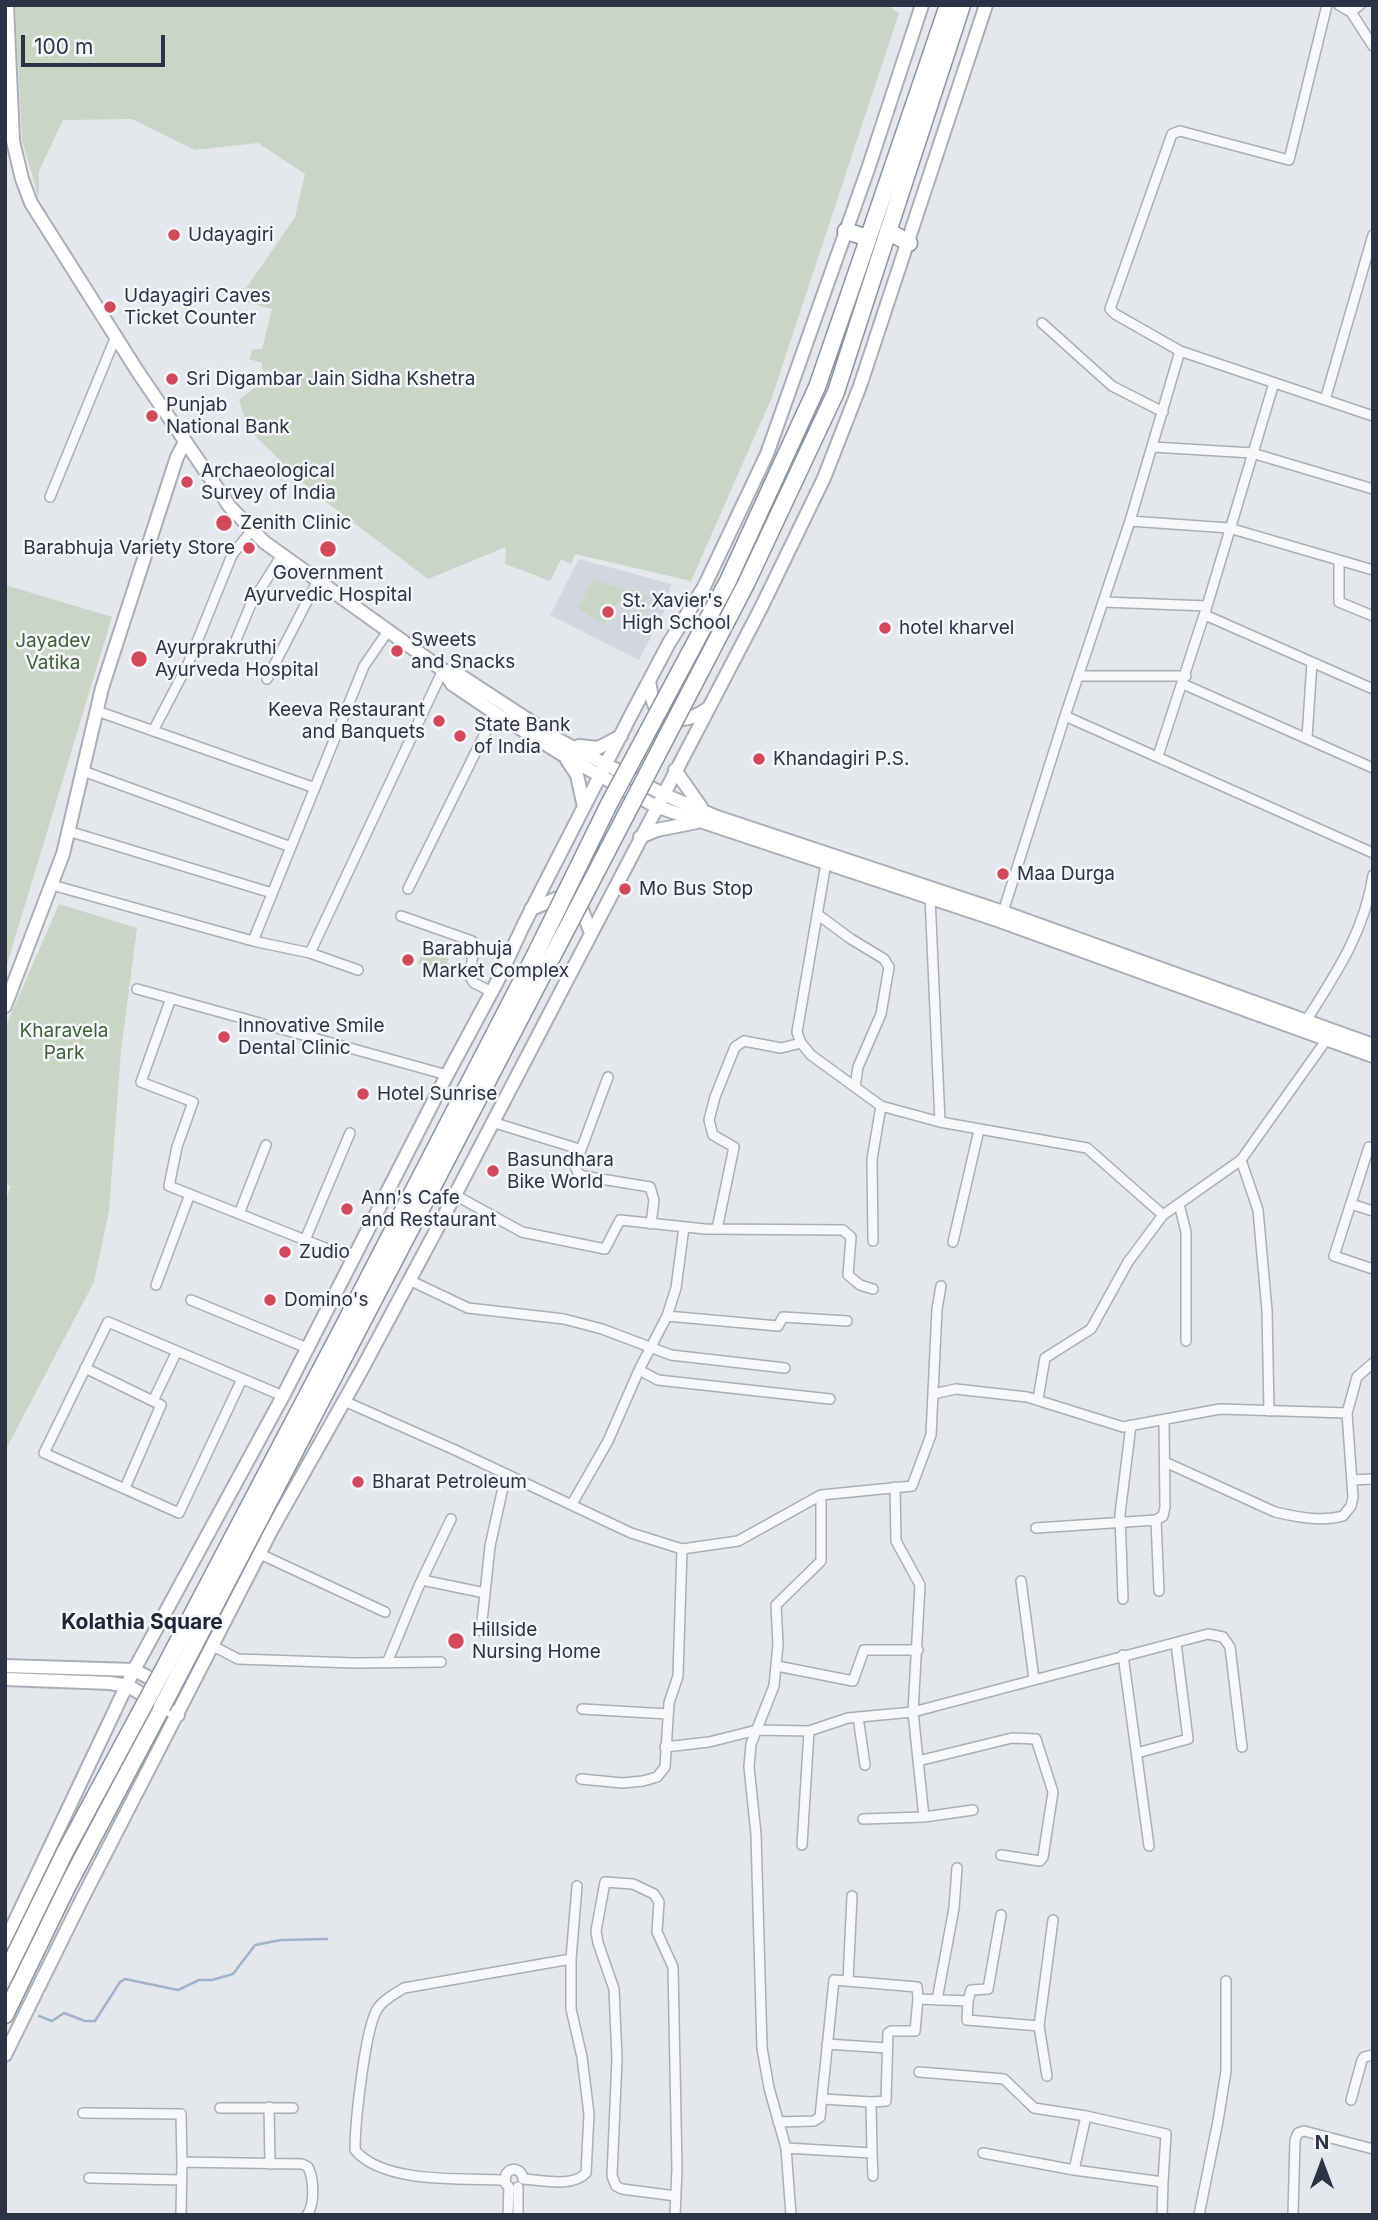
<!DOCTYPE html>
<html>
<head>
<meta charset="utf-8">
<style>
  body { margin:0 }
  #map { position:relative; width:1378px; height:2220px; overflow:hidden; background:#e4e7ec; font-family:Inter,sans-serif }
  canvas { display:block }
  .frame { position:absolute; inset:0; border:7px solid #2b3445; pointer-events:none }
  .north { position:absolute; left:1287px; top:2129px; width:70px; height:70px; -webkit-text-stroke:5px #f4f6f9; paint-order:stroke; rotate:0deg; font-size:19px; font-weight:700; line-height:28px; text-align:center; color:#2b3445 }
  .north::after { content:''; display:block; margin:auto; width:24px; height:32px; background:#2b3445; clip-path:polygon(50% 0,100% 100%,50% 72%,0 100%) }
  .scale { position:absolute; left:21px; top:35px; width:144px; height:32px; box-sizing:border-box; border:4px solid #2b3445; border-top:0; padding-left:9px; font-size:21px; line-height:24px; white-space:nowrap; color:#2b3445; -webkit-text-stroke:5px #f4f6f9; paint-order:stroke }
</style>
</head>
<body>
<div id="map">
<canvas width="1378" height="2220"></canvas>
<div class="frame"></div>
<div class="north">N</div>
<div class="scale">100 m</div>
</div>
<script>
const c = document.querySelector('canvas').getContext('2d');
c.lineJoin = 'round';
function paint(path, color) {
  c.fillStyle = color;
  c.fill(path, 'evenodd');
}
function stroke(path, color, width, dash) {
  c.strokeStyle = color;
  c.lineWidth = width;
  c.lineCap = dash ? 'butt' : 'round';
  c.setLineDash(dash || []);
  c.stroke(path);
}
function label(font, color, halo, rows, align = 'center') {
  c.font = font + ' Inter,sans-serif';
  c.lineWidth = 5;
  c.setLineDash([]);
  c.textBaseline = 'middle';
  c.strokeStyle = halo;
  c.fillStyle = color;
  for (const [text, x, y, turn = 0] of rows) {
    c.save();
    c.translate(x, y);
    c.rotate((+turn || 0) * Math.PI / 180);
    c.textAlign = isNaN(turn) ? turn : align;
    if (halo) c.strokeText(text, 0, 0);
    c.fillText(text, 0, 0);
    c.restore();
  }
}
paint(new Path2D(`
  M 579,559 L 671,584 L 666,608 L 639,660 L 550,615 Z`), '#d2d6de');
paint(new Path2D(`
  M 15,5 L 887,5 L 899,13 L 772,397 L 691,581 L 575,554 L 571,564 L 561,559 L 550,581 L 505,564 L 506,547 L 428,579 L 309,489 L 248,429 L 239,400 L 264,379 L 262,363 L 249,359 L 253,349 L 262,349 L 272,309 L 238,300 L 295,217 L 305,174 L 258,143 L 195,150 L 132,119 L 63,120 L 39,171 L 39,199 L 22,140 Z
  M 593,580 L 648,596 L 641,612 L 617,602 L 605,624 L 578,609 Z
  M 5,585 L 112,617 L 5,971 Z
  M 59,904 L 137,928 L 121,1051 L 109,1211 L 94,1282 L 5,1451 L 5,1201 L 11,1186 L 5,1184 L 5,1028 Z
  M 424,949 L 449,958 L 442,976 L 418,963 Z`), '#c9d6c5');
stroke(new Path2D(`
  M 39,2016 L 52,2021 L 64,2013 L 85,2021 L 95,2021 L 120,1982 L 125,1979 L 178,1990 L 199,1980 L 212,1980 L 233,1974 L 255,1945 L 281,1940 L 327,1939`), '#9fb4cc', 2.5);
const street = new Path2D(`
  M 1327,5 L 1289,160 L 1180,131 L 1172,134 L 1110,309 L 1115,314 L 1180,351 L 1373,416
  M 1339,5 L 1351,12 L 1360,5
  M 1351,12 L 1373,46
  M 1042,323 L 1112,386 L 1163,412
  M 1325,400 L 1373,235
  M 1153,447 L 1252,453 L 1373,489
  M 50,497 L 116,336
  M 1130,521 L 1229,528 L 1373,570
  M 1339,560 L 1339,602 L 1373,616
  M 1104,602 L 1207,606
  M 1205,615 L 1373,689
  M 236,640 L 251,604 L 282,555
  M 1079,676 L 1186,676
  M 267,679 L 318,580
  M 1183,684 L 1373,768
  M 97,711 L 315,788
  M 1065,716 L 1373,853
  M 153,731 L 188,664 L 232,555 L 252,530
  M 1307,738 L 1312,662
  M 1158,756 L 1207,606 L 1274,383
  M 83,771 L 291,847
  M 68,831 L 272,893
  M 826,863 L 797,1032 L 801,1043 L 811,1055 L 881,1106 L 940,1122 L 1087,1148 L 1163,1215
  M 52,885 L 253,941 L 310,953 L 443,670
  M 408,889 L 495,713
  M 930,897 L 940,1122
  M 1003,912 L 1065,716 L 1130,521 L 1180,351
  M 817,914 L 851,939 L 884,959 L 889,967 L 881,1014 L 858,1067 L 855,1087
  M 401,916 L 472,941 L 473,953 L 470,977 L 474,983 L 492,992
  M 253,941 L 364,666 L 388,631
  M 310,953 L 358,970
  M 137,989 L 447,1075
  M 171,998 L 141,1082 L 193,1102 L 177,1147 L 169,1186 L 353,1259
  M 1306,1021 C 1335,975 1365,931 1373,875
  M 608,1077 L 575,1166 L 578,1173 L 583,1176 L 650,1187 L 654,1200 L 651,1224
  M 492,1122 L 579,1149
  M 1373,1148 L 1369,1147 L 1334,1256 L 1373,1269
  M 455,1195 L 522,1232 L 605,1249 L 620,1220 L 705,1229 L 843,1230 L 851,1237 L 848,1275 L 860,1285 L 873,1289
  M 1179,1204 L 1186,1232 L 1186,1341
  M 1351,1204 L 1373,1211
  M 239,1214 L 266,1145
  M 684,1227 L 676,1288 L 667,1316 L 639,1370 L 658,1380 L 830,1399
  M 717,1229 L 734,1147 L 713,1135 L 709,1120 L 715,1097 L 735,1047 L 744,1041 L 781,1048 L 801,1043
  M 305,1240 L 350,1133
  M 873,1241 L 872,1159 L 881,1106
  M 953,1242 L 979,1130
  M 409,1280 L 468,1308 L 564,1319 L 602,1329 L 671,1355 L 785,1368
  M 156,1285 L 190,1194
  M 191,1300 L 307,1348
  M 667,1316 L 778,1326 L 783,1317 L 847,1321
  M 85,1368 L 161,1405 L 125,1488
  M 242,1379 L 179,1513 L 44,1453 L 108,1322 L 283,1396
  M 933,1394 L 956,1389 L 1027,1397 L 1123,1427 L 1220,1409 L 1347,1413 L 1357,1377 L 1373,1363
  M 1038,1399 L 1045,1358 L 1091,1329 L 1128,1262 L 1163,1215 L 1241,1160
  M 153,1401 L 177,1351
  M 344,1401 L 455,1450 L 631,1533 L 682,1549 L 738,1541 L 821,1495 L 912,1486 L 931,1435 L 937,1309 L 941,1286
  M 1269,1411 L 1267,1311 L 1258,1210 L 1241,1160 L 1327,1039
  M 1165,1462 L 1275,1512 C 1297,1517 1321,1522 1343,1516 L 1351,1506 L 1353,1497 L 1347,1413
  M 1352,1480 L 1373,1479
  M 895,1487 L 896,1541 L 920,1585 L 913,1712 L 1208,1634 L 1223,1637 L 1230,1647 L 1242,1747
  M 572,1504 L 608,1441 L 639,1370
  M 1156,1520 L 1159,1591
  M 1036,1528 L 1156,1520 L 1163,1516 L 1165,1507 L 1164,1420
  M 260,1554 L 385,1612
  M 422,1580 L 485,1593
  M 1021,1581 L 1034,1679
  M 1123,1599 L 1120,1514 L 1131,1425
  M 481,1631 L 490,1546 L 506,1474
  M 213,1646 L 238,1659 L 354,1663 L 441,1662
  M 1123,1655 L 1149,1846
  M 387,1663 L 418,1588 L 451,1519
  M 777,1666 L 853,1681 L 864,1650 L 918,1650
  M 582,1709 L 668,1714
  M 858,1717 L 865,1765
  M 665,1747 L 709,1742 L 757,1730 L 809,1731 L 848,1718 L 913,1712 L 924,1817 L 973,1810
  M 1137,1753 L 1188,1739 L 1176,1643
  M 918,1761 L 1012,1738 L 1036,1739 L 1053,1792 L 1043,1857 L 1040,1861 L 1001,1855
  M 581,1779 L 622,1783 L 643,1781 L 657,1777 L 665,1767 L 669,1703 L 678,1676 L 682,1549
  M 863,1819 L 924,1817
  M 802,1845 L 809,1731
  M 848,1981 L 852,1896
  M 937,2000 L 954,1908 L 957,1868
  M 968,2001 L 971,1990 L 988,1989 L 1001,1915
  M 1039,2026 L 1053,1920
  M 827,2044 L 887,2048
  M 919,2072 L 1004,2079 L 1034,2108 L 1086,2116 L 1074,2170 L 1163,2182 L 1162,2215
  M 823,2099 L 871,2102
  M 1351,2100 L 1362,2060 L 1364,2057 L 1373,2055
  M 269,2107 L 270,2164
  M 220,2108 L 293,2108
  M 83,2113 L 181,2114 L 182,2162 L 302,2164 L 308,2167 C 314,2179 315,2205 307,2215
  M 1086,2116 L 1166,2134 L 1163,2182
  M 778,2122 L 814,2121 L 820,2117 L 834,1980 L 917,1987 L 918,1999
  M 786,2148 L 872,2153 L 871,2102 L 886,2101 L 888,2033 L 891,2031 L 915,2031 L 918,1999 L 968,2001 L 967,2020 L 1039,2026 L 1047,2076
  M 872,2153 L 873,2176
  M 983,2153 L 1074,2170
  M 89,2178 L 182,2180
  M 523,2179 C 542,2180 572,2188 586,2173 L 589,2114 L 582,2057 L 571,2009 L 571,1959 L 577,1886
  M 504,2180 C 462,2178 383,2184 355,2150 C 355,2124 365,2026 378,2008 C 384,1999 395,1994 404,1988 L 571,1959
  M 181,2215 L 182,2162
  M 508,2215 L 509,2187 L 505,2183 L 506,2174 C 512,2166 522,2169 523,2179
  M 518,2215 L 518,2187
  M 675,2215 L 677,2169 L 673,1967 L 657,1932 L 659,1902 L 654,1894 L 633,1884 L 605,1882 L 596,1931 L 598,1943 L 614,1989 L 617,2059 L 612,2176 L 616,2186 L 622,2189 L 676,2196
  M 791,2215 L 786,2148 L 769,2088 L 762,2048 L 756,1834 L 749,1767 L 751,1744 L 774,1686 L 778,1644 L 776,1605 L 821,1561 L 821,1495
  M 1199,2215 L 1218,2121 L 1226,2071 L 1226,1981
  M 1293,2215 L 1295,2140 L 1298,2133 L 1304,2131 L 1373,2149`);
const secondary = new Path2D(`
  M 7,5 L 13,141 L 22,179 L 31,203 L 138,372 L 230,507 L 264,542 L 443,670 L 461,676 L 559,740 L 663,794 L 717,817 L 1003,912 L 1373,1045
  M 443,670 L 452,684 L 495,713 L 563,755 L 655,806 L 1000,921 L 1373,1056
  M 649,681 C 651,690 651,701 656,708 C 669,727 693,719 707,709
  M 579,746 L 598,748 L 621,736
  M 567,760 L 577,775 L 584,807
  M 675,770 L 701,807
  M 640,837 L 657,830 L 697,822
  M 531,909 L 558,898 L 571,899 L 582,910 L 591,933
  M 5,1006 L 63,854 L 102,688 L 177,457 L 185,442
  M 5,1666 L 134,1670 L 162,1684
  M 5,1679 L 110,1683 L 128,1686 L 178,1715
  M 5,1942 L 134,1670 L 283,1396 L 447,1075 L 497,982 L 523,926 L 632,713 L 669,643 L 704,587 L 767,454 L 868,169 L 922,5
  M 5,2055 L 81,1901 L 272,1529 L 361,1371 L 455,1195 L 761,608 L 824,478 L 860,386 L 986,5`);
const highway = new Path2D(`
  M 846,231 L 868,238
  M 888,231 L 909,243
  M 854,280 L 948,5
  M 870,287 L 962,5
  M 5,2015 L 67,1887 L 162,1707`);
stroke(street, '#a9aeb7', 12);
stroke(secondary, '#a9aeb7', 16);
stroke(highway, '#8b94a3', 19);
stroke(street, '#f7f8fa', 9);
stroke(secondary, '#fff', 12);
stroke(highway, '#fff', 16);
const highwayBridge = new Path2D(`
  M 162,1707 L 746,584 L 836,392 L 870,287
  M 5,1975 L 65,1852 L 163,1670 L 342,1329 L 536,953 L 609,804 L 728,581 L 817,387 L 854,280`);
stroke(highwayBridge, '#8b94a3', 19, []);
stroke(highwayBridge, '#fff', 16);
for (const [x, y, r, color] of [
  [174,235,7,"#d1495b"],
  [110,307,7,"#d1495b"],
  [172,379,7,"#d1495b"],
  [152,416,7,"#d1495b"],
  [187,482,7,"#d1495b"],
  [224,523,9,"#d1495b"],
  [249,548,7,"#d1495b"],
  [328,549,9,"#d1495b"],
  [608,612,7,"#d1495b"],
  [885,628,7,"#d1495b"],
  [397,651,7,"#d1495b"],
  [139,659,9,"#d1495b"],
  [439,721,7,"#d1495b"],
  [460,736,7,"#d1495b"],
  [759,759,7,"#d1495b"],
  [1003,874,7,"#d1495b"],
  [625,889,7,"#d1495b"],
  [408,960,7,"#d1495b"],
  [224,1037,7,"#d1495b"],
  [363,1094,7,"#d1495b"],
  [493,1171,7,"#d1495b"],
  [347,1209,7,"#d1495b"],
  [285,1252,7,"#d1495b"],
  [270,1300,7,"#d1495b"],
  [358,1482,7,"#d1495b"],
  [456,1641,9,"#d1495b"]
]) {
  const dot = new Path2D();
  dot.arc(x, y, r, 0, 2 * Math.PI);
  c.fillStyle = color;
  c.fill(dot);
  stroke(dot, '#f4f6f9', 2.5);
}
label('19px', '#2b3445', '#f4f6f9', [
  ["Udayagiri",188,235],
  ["Udayagiri Caves",124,296],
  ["Ticket Counter",124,318],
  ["Sri Digambar Jain Sidha Kshetra",186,379],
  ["Punjab",166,405],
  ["National Bank",166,427],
  ["Archaeological",201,471],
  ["Survey of India",201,493],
  ["Zenith Clinic",240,523],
  ["Barabhuja Variety Store",235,548,"right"],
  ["Government",328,573,"center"],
  ["Ayurvedic Hospital",328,595,"center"],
  ["St. Xavier's",622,601],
  ["High School",622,623],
  ["hotel kharvel",899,628],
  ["Sweets",411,640],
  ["and Snacks",411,662],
  ["Ayurprakruthi",155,648],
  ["Ayurveda Hospital",155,670],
  ["Keeva Restaurant",425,710,"right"],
  ["and Banquets",425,732,"right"],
  ["State Bank",474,725],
  ["of India",474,747],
  ["Khandagiri P.S.",773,759],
  ["Maa Durga",1017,874],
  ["Mo Bus Stop",639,889],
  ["Barabhuja",422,949],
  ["Market Complex",422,971],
  ["Innovative Smile",238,1026],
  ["Dental Clinic",238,1048],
  ["Hotel Sunrise",377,1094],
  ["Basundhara",507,1160],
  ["Bike World",507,1182],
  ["Ann's Cafe",361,1198],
  ["and Restaurant",361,1220],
  ["Zudio",299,1252],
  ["Domino's",284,1300],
  ["Bharat Petroleum",372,1482],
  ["Hillside",472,1630],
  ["Nursing Home",472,1652]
], 'left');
label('19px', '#3f6138', '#f4f6f9', [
  ["Jayadev",53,641],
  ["Vatika",53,663],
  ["Kharavela",64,1031],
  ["Park",64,1053]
]);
label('bold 21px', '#1d2536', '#f4f6f9', [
  ["Kolathia Square",142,1623]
]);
</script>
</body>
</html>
